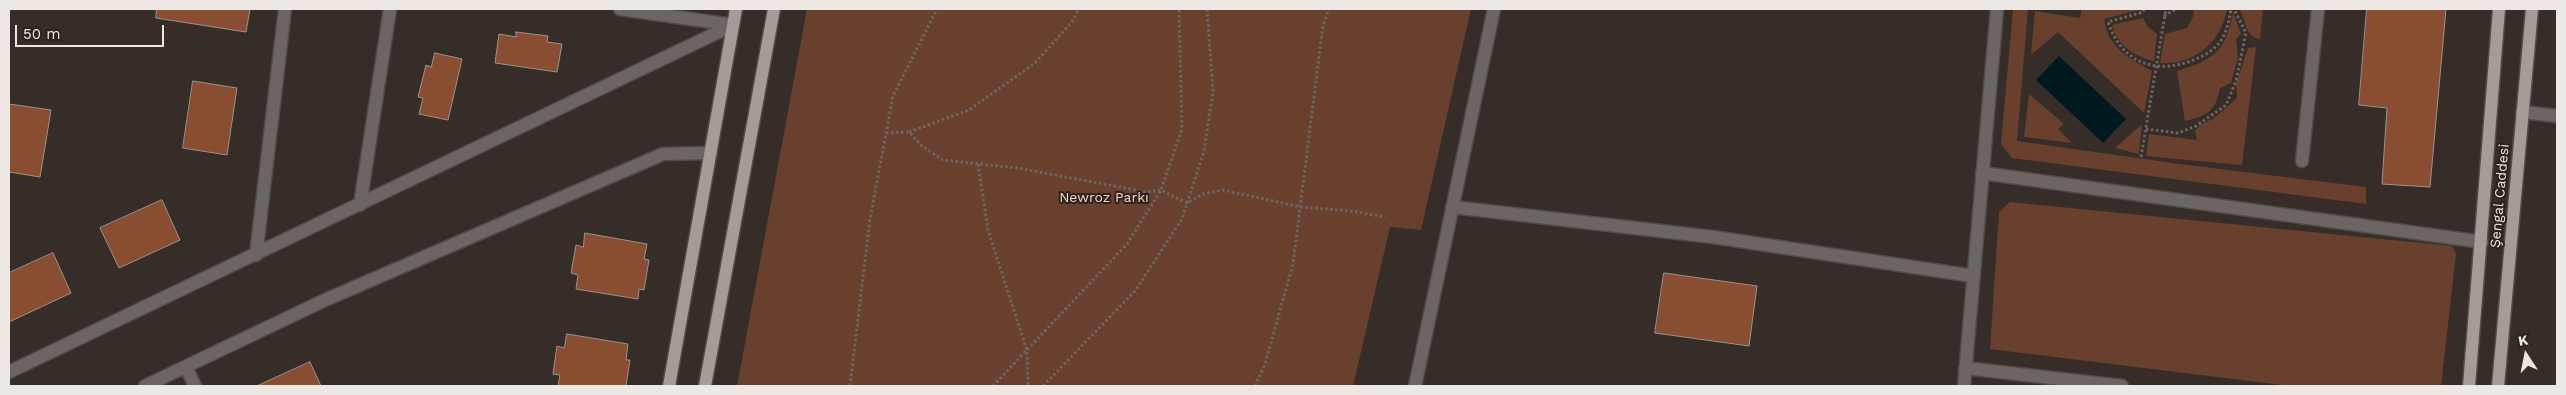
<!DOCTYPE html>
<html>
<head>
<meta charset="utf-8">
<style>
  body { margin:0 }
  #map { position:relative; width:2566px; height:395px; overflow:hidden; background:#362d29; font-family:"Work Sans",sans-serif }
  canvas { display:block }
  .frame { position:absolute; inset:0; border:10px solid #eee8e5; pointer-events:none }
  .north { position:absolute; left:2501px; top:330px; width:50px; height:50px; -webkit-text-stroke:4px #2c231f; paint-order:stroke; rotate:349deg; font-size:14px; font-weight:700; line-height:20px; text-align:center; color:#eee8e5 }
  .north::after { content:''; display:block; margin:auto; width:18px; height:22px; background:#eee8e5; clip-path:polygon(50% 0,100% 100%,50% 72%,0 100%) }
  .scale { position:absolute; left:15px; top:25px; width:149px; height:22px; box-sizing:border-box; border:2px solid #eee8e5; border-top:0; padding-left:6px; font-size:15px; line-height:18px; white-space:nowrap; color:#eee8e5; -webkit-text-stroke:4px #2c231f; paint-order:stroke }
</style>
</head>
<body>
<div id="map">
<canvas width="2566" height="395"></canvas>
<div class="frame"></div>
<div class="north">K</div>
<div class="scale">50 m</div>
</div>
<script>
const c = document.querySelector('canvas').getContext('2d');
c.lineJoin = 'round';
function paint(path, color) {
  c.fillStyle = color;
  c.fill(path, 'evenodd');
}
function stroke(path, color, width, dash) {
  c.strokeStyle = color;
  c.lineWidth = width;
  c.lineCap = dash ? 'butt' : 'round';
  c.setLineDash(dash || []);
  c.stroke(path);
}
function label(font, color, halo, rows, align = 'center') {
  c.font = font + ' "Work Sans",sans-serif';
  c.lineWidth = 4;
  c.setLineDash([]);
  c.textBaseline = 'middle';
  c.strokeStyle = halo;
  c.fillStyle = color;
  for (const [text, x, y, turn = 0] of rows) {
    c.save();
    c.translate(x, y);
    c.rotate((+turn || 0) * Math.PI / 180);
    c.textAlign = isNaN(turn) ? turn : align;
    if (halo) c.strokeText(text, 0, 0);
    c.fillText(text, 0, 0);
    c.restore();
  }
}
paint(new Path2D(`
  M 807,9 L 1471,9 L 1421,230 L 1390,227 L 1353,386 L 737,386 Z
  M 2013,9 L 2028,9 L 2017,141 L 2187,165 L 2366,187 L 2366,204 L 2012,158 L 2001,144 Z
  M 2082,9 L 2142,9 L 2104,19 C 2108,48 2129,58 2152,71 L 2144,113 L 2058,32 L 2031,55 L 2035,11 L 2080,18 Z
  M 2194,9 L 2227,9 C 2221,43 2194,65 2160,63 L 2165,34 L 2187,28 L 2193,17 Z
  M 2239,9 L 2263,9 L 2260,39 C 2244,37 2247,20 2239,9 Z
  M 2233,12 L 2241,34 L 2236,39 L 2238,58 L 2231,83 L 2220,88 C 2216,110 2208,116 2185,121 L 2177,71 C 2214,60 2226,51 2233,12 Z
  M 2143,18 L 2147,26 L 2157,34 L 2154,61 C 2135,57 2117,45 2112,25 Z
  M 2256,47 L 2242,165 L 2146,156 L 2149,134 L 2197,140 L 2195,131 L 2200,125 L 2214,118 L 2237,98 L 2236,84 L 2248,48 Z
  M 2029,94 L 2064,124 L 2058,129 L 2072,143 L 2024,137 Z
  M 2142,124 L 2139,154 L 2115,148 Z
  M 2010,202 L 2452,246 L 2456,254 L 2441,386 L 2290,386 L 1990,349 L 1999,212 Z`), '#69402e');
paint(new Path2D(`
  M 2059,56 L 2126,119 L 2103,143 L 2036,80 Z`), '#00191f');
const building = new Path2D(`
  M 157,9 L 250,9 L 246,32 L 156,18 Z
  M 2367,9 L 2446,9 L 2430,187 L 2382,184 L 2387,108 L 2359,105 Z
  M 516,32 L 548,36 L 547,42 L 562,44 L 557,72 L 495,63 L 499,34 L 516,37 Z
  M 435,53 L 462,59 L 448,120 L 419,114 L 423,98 L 418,97 L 426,65 L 431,67 Z
  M 193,81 L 237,88 L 227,155 L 183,148 Z
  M 9,104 L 51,110 L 40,177 L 9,172 Z
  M 162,200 L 180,240 L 119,268 L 100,228 Z
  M 585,233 L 647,244 L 644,259 L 649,260 L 644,290 L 639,289 L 638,299 L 576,289 L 578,275 L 571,273 L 576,245 L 583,247 Z
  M 53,253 L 71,293 L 9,322 L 9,273 Z
  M 1664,273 L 1757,286 L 1749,346 L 1655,333 Z
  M 567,334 L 628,344 L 626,360 L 630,360 L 626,386 L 558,386 L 560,375 L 553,374 L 557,346 L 564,348 Z
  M 310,362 L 321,386 L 257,386 Z`);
paint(building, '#894d31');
stroke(building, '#9e928e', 1);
const minor = new Path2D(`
  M 620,9 L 733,25
  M 2522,112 L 2557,116
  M 2302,161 L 2318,9
  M 1982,173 L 2482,242
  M 360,205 L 390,9
  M 1452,207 L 1713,237 L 1973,276
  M 256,255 L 285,9
  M 186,367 L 195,386
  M 1965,368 L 2122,386
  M 9,372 L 733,25
  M 145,386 L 325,300 L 663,154 L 711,153
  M 1415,386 L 1494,9
  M 1964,386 L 1997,9`);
const major = new Path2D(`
  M 669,386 L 736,9
  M 705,386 L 774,9
  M 2469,386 L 2499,9
  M 2498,386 L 2532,9`);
stroke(minor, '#534b47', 15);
stroke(major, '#534b47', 15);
stroke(new Path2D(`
  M 2144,9 L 2143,12 L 2108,22 C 2121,61 2153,75 2191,61 C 2202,57 2213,51 2220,42 C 2227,32 2229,21 2231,9
  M 2164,16 L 2176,9
  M 2146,129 L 2178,133 L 2196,126 L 2226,105 L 2236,81 L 2246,33 L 2234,9
  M 909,132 L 969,110 L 1035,63 L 1071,23 L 1079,9
  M 886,133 L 909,132 L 922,146 L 943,160 L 1017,168 L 1147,192 L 1161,190 L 1187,203 L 1203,194 L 1223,190 L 1301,207 L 1352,211 L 1385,217
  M 2141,157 L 2166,9
  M 978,164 L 988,230 L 1027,351 L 1028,386
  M 850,386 L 870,219 L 893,96 L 937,9
  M 993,386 L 1127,244 L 1161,190 L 1182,129 L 1179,9
  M 1043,386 L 1135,291 L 1182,219 L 1204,151 L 1213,92 L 1207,9
  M 1255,386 L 1265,364 L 1293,264 L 1323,25 L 1329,9`), '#6d6562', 3, [2.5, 2.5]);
stroke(minor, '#6b6664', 12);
stroke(major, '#a59b97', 12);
label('14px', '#eee8e5', '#2c231f', [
  ["Şengal Caddesi",2500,196,-85]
]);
label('14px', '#fbd5c5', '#2c231f', [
  ["Newroz Parkı",1104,198]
]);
</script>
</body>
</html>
